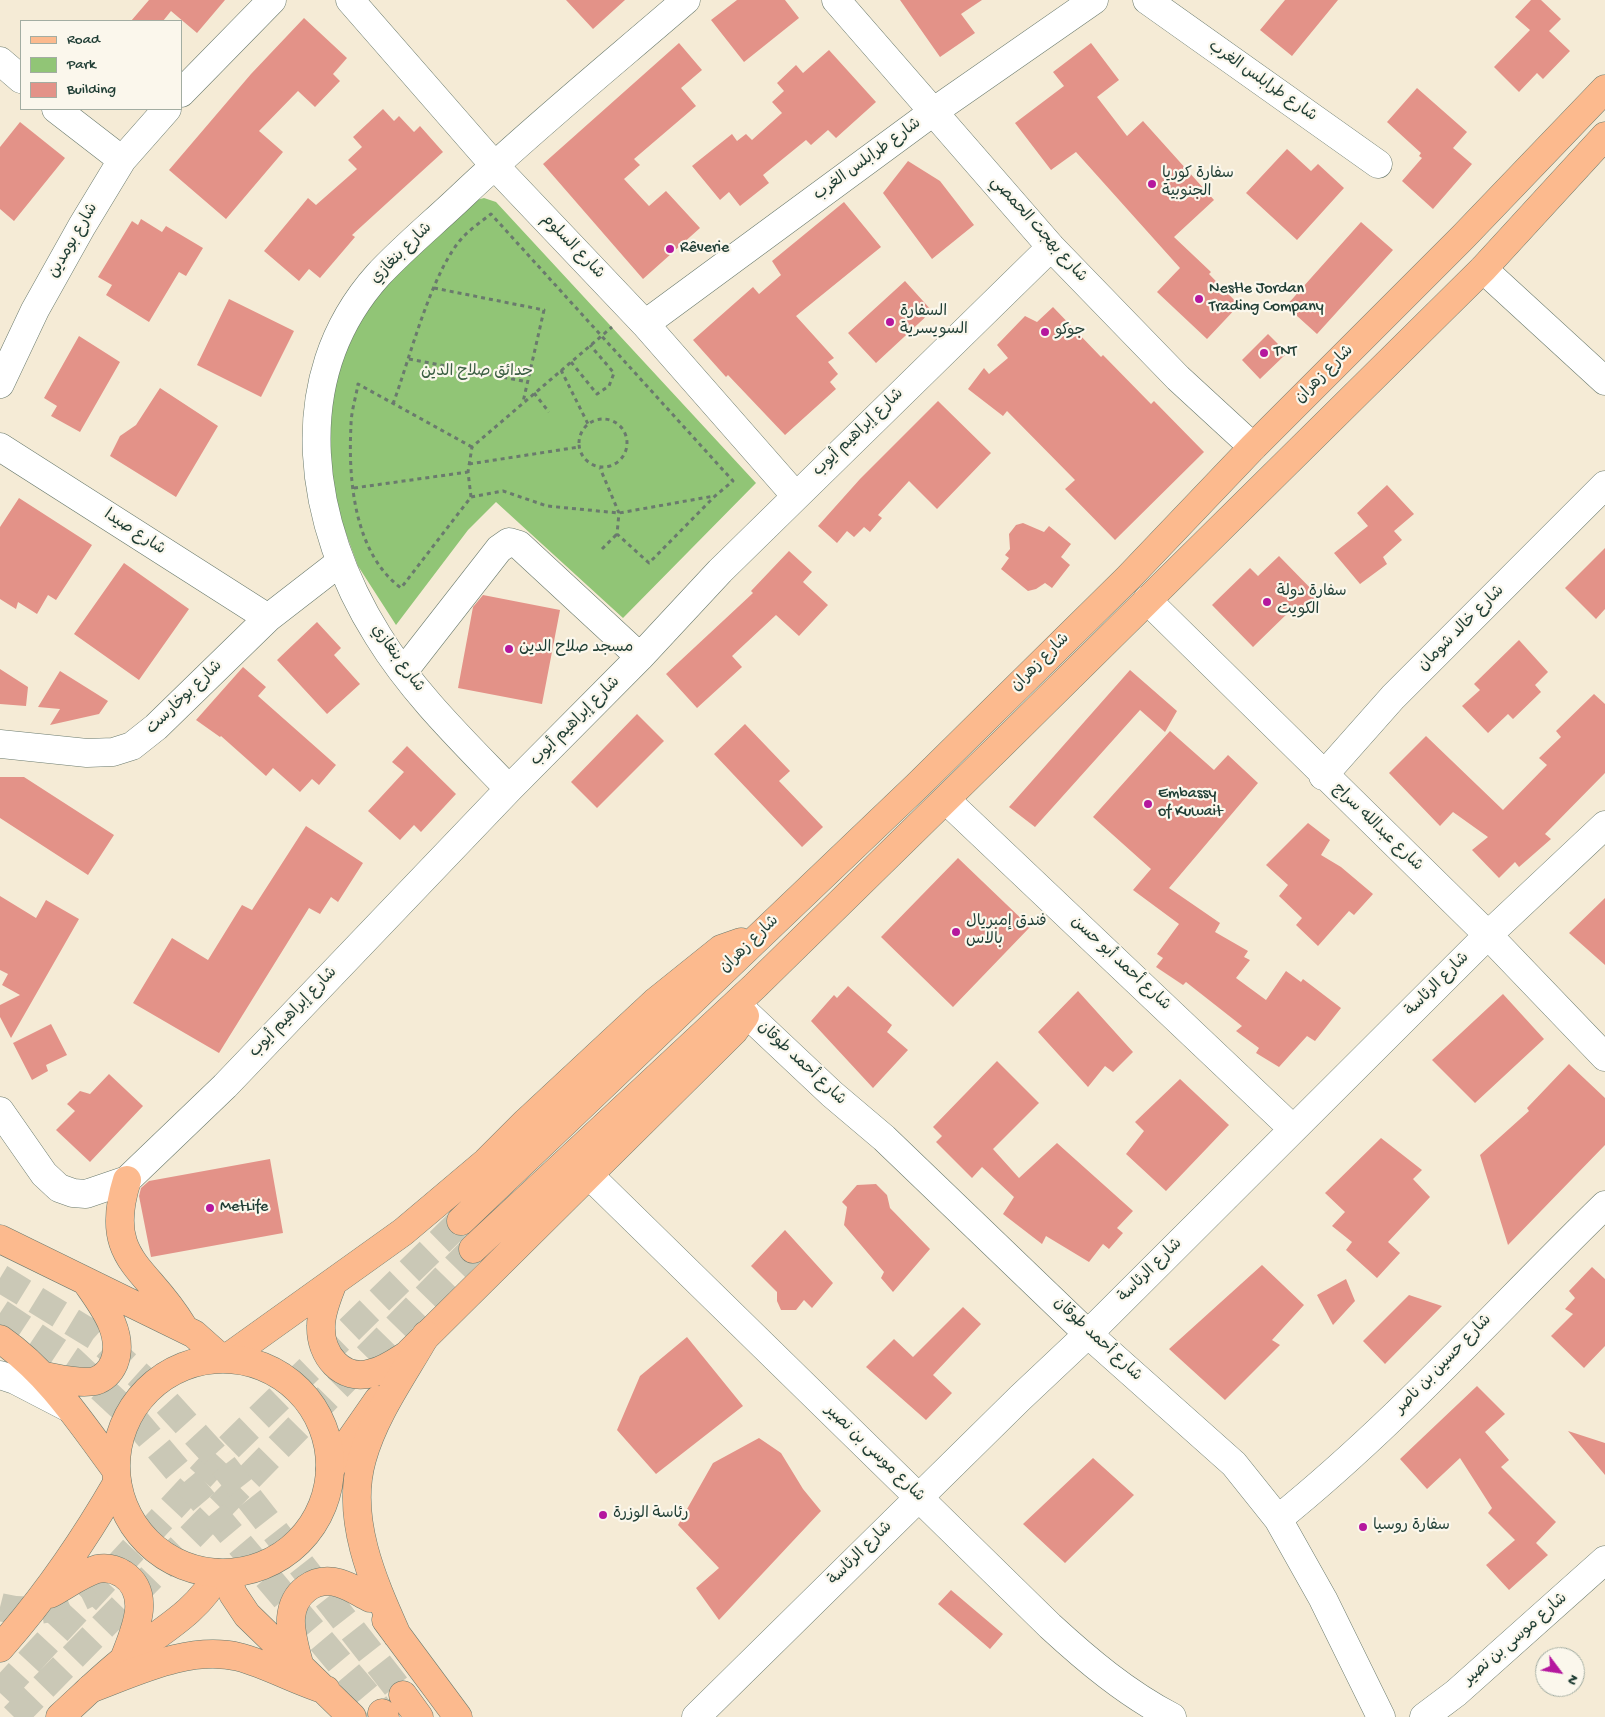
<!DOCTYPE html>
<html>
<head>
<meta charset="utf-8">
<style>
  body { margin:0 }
  #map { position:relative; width:1605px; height:1717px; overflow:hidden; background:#f5ebd6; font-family:"Gochi Hand",sans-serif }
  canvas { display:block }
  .legend { position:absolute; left:20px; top:20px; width:162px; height:90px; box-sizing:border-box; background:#fbf7ec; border:1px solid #a3ada2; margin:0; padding:6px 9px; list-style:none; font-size:15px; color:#1f3d34 }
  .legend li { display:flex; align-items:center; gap:10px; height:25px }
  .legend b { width:25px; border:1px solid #a3ada2 }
  .north { position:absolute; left:1535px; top:1647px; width:50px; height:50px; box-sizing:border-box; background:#fbf7ec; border:1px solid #a3ada2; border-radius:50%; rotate:121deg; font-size:14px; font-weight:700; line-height:20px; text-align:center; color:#1f3d34 }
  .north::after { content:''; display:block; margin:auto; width:18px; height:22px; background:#b5179e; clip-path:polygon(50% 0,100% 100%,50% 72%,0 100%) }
</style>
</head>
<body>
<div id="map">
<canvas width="1605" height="1717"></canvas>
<ul class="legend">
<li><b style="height:6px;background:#fcba8e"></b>Road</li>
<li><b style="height:14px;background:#91c576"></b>Park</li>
<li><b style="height:14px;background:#e39288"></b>Building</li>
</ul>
<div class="north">N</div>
</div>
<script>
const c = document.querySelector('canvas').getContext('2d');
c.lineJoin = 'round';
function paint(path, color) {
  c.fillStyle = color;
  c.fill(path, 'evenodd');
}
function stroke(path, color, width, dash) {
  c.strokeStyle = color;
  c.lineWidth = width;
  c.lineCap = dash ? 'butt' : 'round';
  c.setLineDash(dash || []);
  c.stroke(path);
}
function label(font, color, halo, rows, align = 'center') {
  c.font = font + ' "Gochi Hand","Playpen Sans Arabic",sans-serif';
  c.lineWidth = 4.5;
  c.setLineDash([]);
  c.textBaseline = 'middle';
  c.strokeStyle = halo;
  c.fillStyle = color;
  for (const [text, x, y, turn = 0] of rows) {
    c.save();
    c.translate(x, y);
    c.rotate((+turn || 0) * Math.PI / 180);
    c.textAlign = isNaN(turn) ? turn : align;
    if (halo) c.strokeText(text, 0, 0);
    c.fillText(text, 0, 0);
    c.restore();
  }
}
paint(new Path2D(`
  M 484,198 L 496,202 L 756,483 L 623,618 L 496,502 L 468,530 L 396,625 L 358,566 L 334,501 L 328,440 L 336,360 L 377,287 L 473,201 Z`), '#91c576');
paint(new Path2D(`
  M 149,0 L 225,0 L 197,33 L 171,11 L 163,21 L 131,21 Z
  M 566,0 L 625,0 L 593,29 Z
  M 737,0 L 785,0 L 799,18 L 744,62 L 711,20 Z
  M 900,0 L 982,0 L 961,14 L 975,33 L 940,57 Z
  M 1285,0 L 1338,0 L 1292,56 L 1260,30 Z
  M 1531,0 L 1541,0 L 1561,19 L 1549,31 L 1570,51 L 1543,79 L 1537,73 L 1519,92 L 1494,67 L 1530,30 L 1515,17 Z
  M 304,18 L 347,58 L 333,74 L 340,81 L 315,107 L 298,91 L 259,131 L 283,152 L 226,219 L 169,170 L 251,74 Z
  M 679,43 L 702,70 L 681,88 L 696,106 L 634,159 L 640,165 L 624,179 L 649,206 L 666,191 L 700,228 L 643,279 L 543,164 Z
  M 1091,43 L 1119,80 L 1097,97 L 1127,136 L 1143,121 L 1214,200 L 1174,237 L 1211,272 L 1209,274 L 1239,305 L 1207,339 L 1157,292 L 1180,268 L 1076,152 L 1051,170 L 1015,123 L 1064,86 L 1053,72 Z
  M 829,50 L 876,102 L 836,138 L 828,130 L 811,145 L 806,140 L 763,175 L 769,183 L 740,206 L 729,192 L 720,200 L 692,166 L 732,134 L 737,141 L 746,134 L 752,140 L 782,113 L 772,102 L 784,91 L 777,83 L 796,65 L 803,73 Z
  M 1417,88 L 1467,132 L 1453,148 L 1472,164 L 1433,209 L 1402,181 L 1422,158 L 1419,156 L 1421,153 L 1387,122 Z
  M 383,109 L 394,121 L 399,116 L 414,132 L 420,126 L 443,152 L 352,235 L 355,237 L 320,278 L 309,269 L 299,281 L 264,251 L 308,198 L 316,205 L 357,169 L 348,160 L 362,147 L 353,137 Z
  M 20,122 L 65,158 L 14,221 L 0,209 L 0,147 Z
  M 1287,149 L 1311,171 L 1318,164 L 1344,188 L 1297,240 L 1246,193 Z
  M 908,161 L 940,181 L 974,225 L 932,259 L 883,193 Z
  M 844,202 L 881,247 L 796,316 L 834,358 L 828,362 L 838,374 L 830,382 L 836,389 L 785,435 L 728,375 L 726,377 L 693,340 L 753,287 L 759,294 L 781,275 L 772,261 Z
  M 141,219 L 162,232 L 166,226 L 203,248 L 186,276 L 179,272 L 149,322 L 106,295 L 112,285 L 98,277 L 132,221 L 138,225 Z
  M 1361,222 L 1393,250 L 1317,334 L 1286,306 Z
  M 905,281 L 932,311 L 876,363 L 848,333 Z
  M 229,299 L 294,331 L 261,397 L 197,365 Z
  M 1053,307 L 1101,357 L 1103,355 L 1151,404 L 1154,401 L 1204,452 L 1115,540 L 1065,489 L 1075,480 L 1007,411 L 1003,416 L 968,389 L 984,368 L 989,374 L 1008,358 L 997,345 L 1025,316 L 1037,322 Z
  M 1268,334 L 1287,353 L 1260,379 L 1242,360 Z
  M 79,336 L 120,362 L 80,432 L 51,416 L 57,406 L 44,398 Z
  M 160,388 L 218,426 L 176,497 L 110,456 L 120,436 L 136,425 Z
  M 938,401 L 991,453 L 937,509 L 909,481 L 878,515 L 882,518 L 870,532 L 864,527 L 854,537 L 847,531 L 837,543 L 818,526 L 860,479 Z
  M 1387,485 L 1414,514 L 1394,531 L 1402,540 L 1383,557 L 1387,564 L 1360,584 L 1334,553 L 1368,526 L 1357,513 Z
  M 19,498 L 92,545 L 56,600 L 48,595 L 37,614 L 18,602 L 16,609 L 0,599 L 0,527 Z
  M 1023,523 L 1044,532 L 1049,526 L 1071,544 L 1061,557 L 1070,565 L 1052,588 L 1045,583 L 1036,589 L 1028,591 L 1001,569 L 1009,558 L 1005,555 L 1010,549 L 1009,534 L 1016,525 Z
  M 1605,548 L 1605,609 L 1596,619 L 1565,588 Z
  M 789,551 L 812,572 L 803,582 L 828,605 L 799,636 L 776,615 L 732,656 L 742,667 L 697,708 L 666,674 L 753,593 L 751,591 Z
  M 1279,556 L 1321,599 L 1302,618 L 1293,608 L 1253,647 L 1212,605 L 1250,568 L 1258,576 Z
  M 124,563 L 189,609 L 139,680 L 74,634 Z
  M 483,595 L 560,610 L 542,704 L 458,688 L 473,607 Z
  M 317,622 L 341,648 L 334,655 L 360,684 L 327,714 L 277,660 Z
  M 1519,640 L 1548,672 L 1535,685 L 1541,692 L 1513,719 L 1508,714 L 1488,733 L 1462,706 L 1480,690 L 1474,684 Z
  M 243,667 L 266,687 L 258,696 L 336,765 L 319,785 L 312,779 L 300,792 L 273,768 L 266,776 L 221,736 L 220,737 L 196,720 Z
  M 0,669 L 28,687 L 26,706 L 0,704 Z
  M 1130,670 L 1177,711 L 1165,732 L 1140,710 L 1035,827 L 1009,807 Z
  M 60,671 L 108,701 L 99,714 L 50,725 L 60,709 L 38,707 Z
  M 1594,694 L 1605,704 L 1605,773 L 1545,834 L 1551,839 L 1519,867 L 1515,862 L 1499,878 L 1472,850 L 1488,837 L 1453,812 L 1440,826 L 1389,773 L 1426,736 L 1503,810 L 1547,765 L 1539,758 L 1561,737 L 1556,731 Z
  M 637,714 L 664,741 L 597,808 L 571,782 Z
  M 745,724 L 790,771 L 779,781 L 823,827 L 802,847 L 714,754 Z
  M 1170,731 L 1214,770 L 1228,755 L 1258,783 L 1169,888 L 1220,923 L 1215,932 L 1248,951 L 1244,957 L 1250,960 L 1236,978 L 1266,1000 L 1286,971 L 1301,982 L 1303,979 L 1341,1008 L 1315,1041 L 1307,1036 L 1279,1067 L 1256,1053 L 1259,1048 L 1236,1031 L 1242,1026 L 1186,982 L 1183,985 L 1156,967 L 1163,958 L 1157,954 L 1179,924 L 1133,890 L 1151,869 L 1093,817 Z
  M 407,746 L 456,794 L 421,832 L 414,825 L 400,840 L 368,811 L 404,772 L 392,762 Z
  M 0,777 L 24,777 L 114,835 L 88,875 L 0,818 Z
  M 1308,823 L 1330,840 L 1321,855 L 1341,867 L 1373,894 L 1354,915 L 1349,911 L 1318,946 L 1296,925 L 1302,918 L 1279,896 L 1288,885 L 1266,865 Z
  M 306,826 L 363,863 L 338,902 L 331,897 L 320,914 L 309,908 L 219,1053 L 133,1003 L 172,938 L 208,960 L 242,905 L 252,910 Z
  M 958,858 L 1030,927 L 953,1007 L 881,937 Z
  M 0,896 L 36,918 L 46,900 L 79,919 L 11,1038 L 0,1017 L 0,1005 L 20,995 L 2,985 L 8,974 L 0,970 Z
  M 1605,898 L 1605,965 L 1569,933 Z
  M 848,986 L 892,1025 L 887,1032 L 908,1050 L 873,1088 L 811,1021 L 834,995 L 837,998 Z
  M 1078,991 L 1133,1052 L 1113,1072 L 1105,1066 L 1088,1087 L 1038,1032 Z
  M 1503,994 L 1544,1039 L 1475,1103 L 1432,1060 Z
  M 51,1024 L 67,1055 L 46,1065 L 48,1071 L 32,1080 L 13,1043 Z
  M 997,1061 L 1039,1103 L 993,1149 L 1019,1178 L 1057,1143 L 1133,1211 L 1117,1228 L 1123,1233 L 1109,1249 L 1103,1244 L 1089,1262 L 1046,1236 L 1042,1244 L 1003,1214 L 1014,1197 L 982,1167 L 972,1178 L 936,1142 L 942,1136 L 933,1127 Z
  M 1569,1064 L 1605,1098 L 1605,1145 L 1508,1245 L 1480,1155 L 1529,1111 L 1527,1108 Z
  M 109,1074 L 143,1106 L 90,1162 L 56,1130 L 75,1111 L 67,1104 L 80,1091 L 90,1094 Z
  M 1180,1079 L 1229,1125 L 1166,1191 L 1126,1154 L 1144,1131 L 1135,1122 Z
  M 1381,1138 L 1422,1170 L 1413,1179 L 1430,1197 L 1388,1242 L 1400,1253 L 1377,1278 L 1346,1250 L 1352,1242 L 1332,1226 L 1345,1212 L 1325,1193 Z
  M 270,1159 L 283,1233 L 151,1257 L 139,1196 L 141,1188 L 149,1181 Z
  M 876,1184 L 887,1195 L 890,1208 L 930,1249 L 893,1292 L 881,1278 L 884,1272 L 844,1225 L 847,1207 L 842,1202 L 857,1185 Z
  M 785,1230 L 833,1283 L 812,1308 L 804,1300 L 796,1310 L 781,1310 L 777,1301 L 777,1292 L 751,1266 Z
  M 1262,1265 L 1304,1305 L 1272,1340 L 1280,1345 L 1225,1400 L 1169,1349 Z
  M 1592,1267 L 1605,1279 L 1605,1346 L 1584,1368 L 1551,1336 L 1573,1314 L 1565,1309 L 1575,1298 L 1569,1291 Z
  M 1346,1279 L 1355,1301 L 1333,1325 L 1317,1295 Z
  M 1409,1295 L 1442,1306 L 1385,1364 L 1363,1341 Z
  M 963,1307 L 981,1324 L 933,1375 L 952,1393 L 926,1420 L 866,1367 L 894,1339 L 913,1357 Z
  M 687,1337 L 743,1406 L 656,1474 L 617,1430 L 640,1376 Z
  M 1477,1386 L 1505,1414 L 1485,1432 L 1509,1460 L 1501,1467 L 1556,1522 L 1536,1543 L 1548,1555 L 1509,1590 L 1486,1565 L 1515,1540 L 1488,1513 L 1492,1508 L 1460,1458 L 1427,1489 L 1400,1459 Z
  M 1568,1431 L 1605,1443 L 1605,1475 Z
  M 759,1438 L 781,1453 L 803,1489 L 821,1511 L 719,1620 L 696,1588 L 719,1568 L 678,1525 L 713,1463 Z
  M 1093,1458 L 1134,1495 L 1065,1563 L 1023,1524 Z
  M 951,1590 L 1003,1634 L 990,1649 L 938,1604 Z`), '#e39288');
stroke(new Path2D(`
  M 0,1693 L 222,1454 L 461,1221
  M 14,1717 L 473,1249`), '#cac8b6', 28, [28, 14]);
stroke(new Path2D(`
  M 0,1278 L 95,1336 L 155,1390 L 220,1461 L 403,1695
  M 0,1313 L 71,1360 L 134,1419 L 382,1713
  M 0,1607 C 35,1616 64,1607 94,1590`), '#cac8b6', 28, [28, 14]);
const minor = new Path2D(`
  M 350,0 L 494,165 L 645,324 L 795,495
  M 836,0 L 1051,247 L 1178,378 L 1253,447
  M 1147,0 L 1378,164
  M 0,61 L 21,79
  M 181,93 L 272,0
  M 56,109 L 122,160
  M 1483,269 L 1605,381
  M 645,324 L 933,112 L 1094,0
  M 0,384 L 35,310 L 82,226 L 122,160 L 167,109
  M 0,447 L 268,618
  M 1147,600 L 1488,935 L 1605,1057
  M 403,672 L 499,549 L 509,542 L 519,545 L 640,657
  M 0,744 L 87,753 L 113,752 L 132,746 L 156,727 L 268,618 L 339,563
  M 1323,776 L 1393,697 L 1605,485
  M 509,789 C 463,741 413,693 378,636 C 309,526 284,380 378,275 C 405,246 437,220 466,192 C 537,125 613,63 686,0
  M 946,800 L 1293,1129
  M 747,1014 L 832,1094 L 884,1138 L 1088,1334 L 1234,1464 L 1278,1519 L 1323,1599 L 1381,1717
  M 0,1111 L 44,1174 L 59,1188 L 73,1193 L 86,1194 L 127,1180 L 225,1086 L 509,789 L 640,657 L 720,571 L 1051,247
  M 589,1175 L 1050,1626 C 1087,1660 1126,1693 1172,1717
  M 0,1375 L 15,1380 L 69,1408
  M 1278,1519 C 1396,1424 1497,1310 1605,1205
  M 696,1717 L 1020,1398 L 1088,1334 L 1488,935 L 1605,825
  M 1424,1717 L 1456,1693 L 1605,1560`);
const major = new Path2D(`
  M 461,1221 L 918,785 L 1129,577 L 1253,447 L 1463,237 L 1605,89
  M 473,1249 L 755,986 L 999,747 L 1483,269 L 1605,136
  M 332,1285 C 327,1298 321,1312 321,1326 C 320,1355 342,1382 372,1373 C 385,1370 396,1362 407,1355
  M 410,1352 L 734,1031 L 745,1016
  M 227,1358 L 403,1232 L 486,1162 L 526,1122 L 655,1002 L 721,949 L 741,942
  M 330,1469 L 378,1400
  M 50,1594 C 65,1586 81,1574 97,1569 C 107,1567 115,1569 123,1574 C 153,1594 134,1633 124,1659
  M 0,1648 C 45,1597 83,1542 117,1483
  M 60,1717 C 82,1697 103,1676 126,1658 C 159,1632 199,1612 218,1573`);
const highway = new Path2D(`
  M 127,1180 C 102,1260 147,1266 182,1325
  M 0,1239 L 194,1334 L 221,1358
  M 0,1339 C 49,1373 81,1423 116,1470
  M116 1466a107 107 0 1 1 214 0a107 107 0 1 1-214 0Z
  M 45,1376 C 61,1379 79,1384 95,1381 C 104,1378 110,1372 114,1363 C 125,1334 103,1306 87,1283
  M 226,1573 L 233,1594 L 247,1615 L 352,1717
  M 386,1620 L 458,1717
  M 397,1635 C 373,1581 345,1519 362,1459 C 374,1415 404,1374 426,1335
  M 300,1667 C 296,1652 290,1633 291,1618 C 293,1593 314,1576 339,1583 C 350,1586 360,1593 370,1598
  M 90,1689 C 136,1672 189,1645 239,1657 C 269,1665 296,1681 326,1690
  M 403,1695 L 419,1717
  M 382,1713 L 385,1717`);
stroke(minor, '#6a7a6d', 29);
stroke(major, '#6a7a6d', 29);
stroke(highway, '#6a7a6d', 29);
stroke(new Path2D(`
  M 434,288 L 544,310 L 523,402
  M 409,359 L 528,382
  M 571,362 L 597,394 L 609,386 L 614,373 L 590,345
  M 561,370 L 588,424
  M 534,393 L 549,412
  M 393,404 C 410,358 432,269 464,236 C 472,228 482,221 491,214 L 733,481 L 715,496 L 649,563 L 617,534 L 619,513 L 600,468
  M579 443a24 24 0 1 1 48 0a24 24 0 1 1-48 0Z
  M 472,447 L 358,384 C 356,397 351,412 351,425 C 348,479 354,553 401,588 L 471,497 L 503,491 L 547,506 L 619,513 L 714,496
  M 469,464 L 579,447
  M 354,488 L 468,472
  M 471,497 L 468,472 L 472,447 L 612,327
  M 602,549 L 617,534`), '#6a7a6d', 3, [4, 4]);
stroke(minor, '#fff', 28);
stroke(major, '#fcba8e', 28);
stroke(highway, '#fcba8e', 28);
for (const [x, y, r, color] of [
  [1152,184,5,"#b5179e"],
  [670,249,5,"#b5179e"],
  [1199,299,5,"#b5179e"],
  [890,322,5,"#b5179e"],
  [1045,332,5,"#b5179e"],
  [1264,353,5,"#b5179e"],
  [1267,602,5,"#b5179e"],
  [509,649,5,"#b5179e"],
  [1148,804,5,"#b5179e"],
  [956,932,5,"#b5179e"],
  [210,1208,5,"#b5179e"],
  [603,1515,5,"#b5179e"],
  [1363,1527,5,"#b5179e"]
]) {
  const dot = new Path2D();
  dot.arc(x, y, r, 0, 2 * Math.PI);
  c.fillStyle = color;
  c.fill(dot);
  stroke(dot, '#fbf7ec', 2);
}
label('16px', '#1f3d34', '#fbf7ec', [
  ["شارع طرابلس الغرب",1262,82,35],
  ["شارع طرابلس الغرب",868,160,-36],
  ["شارع بهجت الحمصي",1038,230,48],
  ["شارع بومدين",74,241,-60],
  ["شارع السلوم",572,247,46],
  ["شارع بنغازي",402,254,-45],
  ["شارع زهران",1325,375,-45],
  ["شارع إبراهيم أيوب",859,433,-44],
  ["شارع صيدا",134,533,33],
  ["شارع خالد شومان",1462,629,-45],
  ["شارع بنغازي",397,659,54],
  ["شارع زهران",1041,663,-45],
  ["شارع بوخارست",185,698,-44],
  ["شارع إبراهيم أيوب",576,722,-45],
  ["شارع عبدالله سراج",1377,828,44],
  ["شارع زهران",750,945,-44],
  ["شارع أحمد أبو حسن",1120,964,43],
  ["شارع الرئاسة",1438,985,-45],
  ["شارع إبراهيم أيوب",294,1013,-46],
  ["شارع أحمد طوقان",801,1064,43],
  ["شارع الرئاسة",1151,1271,-45],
  ["شارع أحمد طوقان",1097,1340,43],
  ["شارع حسين بن ناصر",1444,1365,-46],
  ["شارع موسى بن نصير",874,1454,44],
  ["شارع الرئاسة",861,1554,-45],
  ["شارع موسى بن نصير",1516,1640,-41]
]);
label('16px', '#1f3d34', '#fbf7ec', [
  ["سفارة كوريا",1162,175],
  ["الجنوبية",1162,193],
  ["Rêverie",680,249],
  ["Nestle Jordan",1209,290],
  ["Trading Company",1209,308],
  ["السفارة",900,313],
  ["السويسرية",900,331],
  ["جوكو",1055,332],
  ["TNT",1274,353],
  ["سفارة دولة",1277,593],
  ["الكويت",1277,611],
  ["مسجد صلاح الدين",519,649],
  ["Embassy",1158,795],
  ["of Kuwait",1158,813],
  ["فندق إمبريال",966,923],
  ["بالاس",966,941],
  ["MetLife",220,1208],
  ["رئاسة الوزرة",613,1515],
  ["سفارة روسيا",1373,1527]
], 'left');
label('16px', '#3c5f44', '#fbf7ec', [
  ["حدائق صلاح الدين",477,373]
]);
</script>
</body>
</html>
